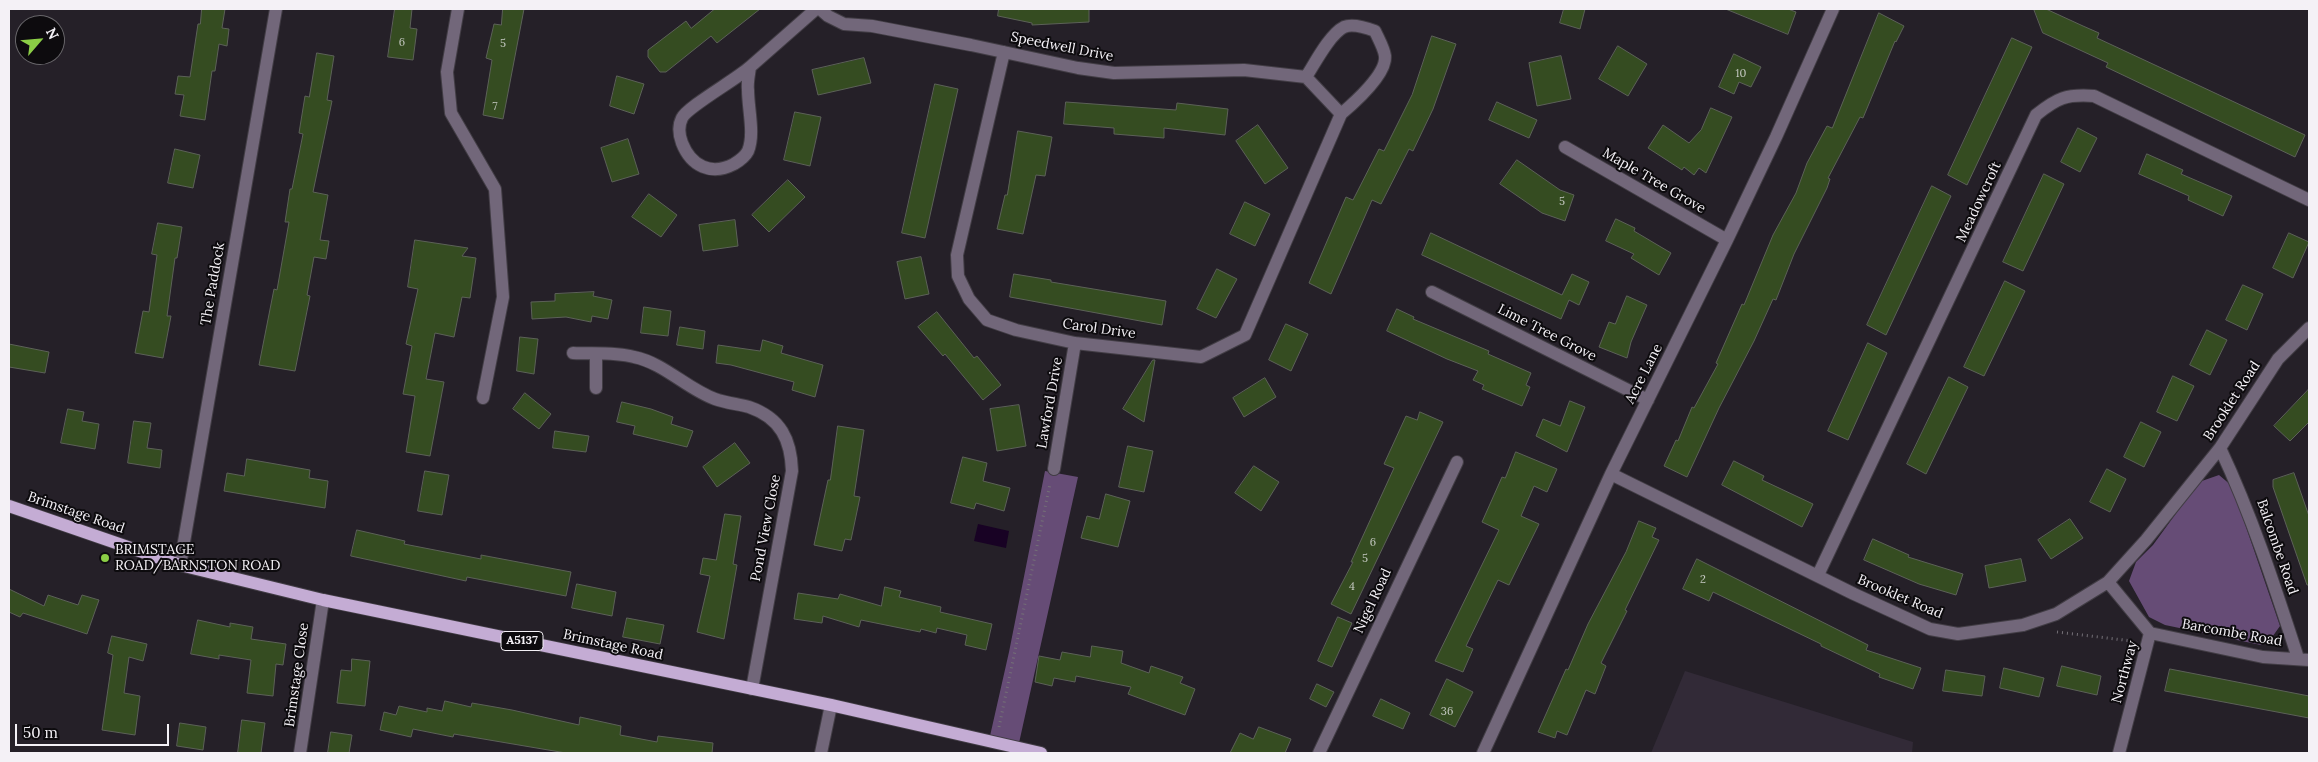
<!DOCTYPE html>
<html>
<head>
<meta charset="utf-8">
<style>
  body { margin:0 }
  #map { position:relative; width:2318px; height:762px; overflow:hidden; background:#252028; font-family:Lora,serif }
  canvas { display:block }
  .frame { position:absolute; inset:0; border:10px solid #f4f1f6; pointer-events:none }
  .north { position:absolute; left:15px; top:15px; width:50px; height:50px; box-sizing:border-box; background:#0d0b0e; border:1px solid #69676b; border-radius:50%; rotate:63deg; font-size:14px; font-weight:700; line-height:20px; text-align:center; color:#f4f1f6 }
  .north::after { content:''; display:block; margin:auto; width:18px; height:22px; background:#8bce46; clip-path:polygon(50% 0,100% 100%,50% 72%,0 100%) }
  .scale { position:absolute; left:15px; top:724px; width:154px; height:22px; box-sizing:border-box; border:2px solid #f4f1f6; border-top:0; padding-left:6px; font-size:15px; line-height:18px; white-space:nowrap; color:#f4f1f6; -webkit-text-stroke:4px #0d0b0e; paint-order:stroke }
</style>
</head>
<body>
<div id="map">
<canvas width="2318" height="762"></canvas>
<div class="frame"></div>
<div class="north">N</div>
<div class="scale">50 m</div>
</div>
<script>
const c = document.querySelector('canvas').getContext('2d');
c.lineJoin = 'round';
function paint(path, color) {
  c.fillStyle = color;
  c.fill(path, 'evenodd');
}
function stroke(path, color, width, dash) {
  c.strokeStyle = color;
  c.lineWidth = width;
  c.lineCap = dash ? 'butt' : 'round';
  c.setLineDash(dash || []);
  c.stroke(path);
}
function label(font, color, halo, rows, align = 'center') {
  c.font = font + ' Lora,serif';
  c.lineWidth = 4;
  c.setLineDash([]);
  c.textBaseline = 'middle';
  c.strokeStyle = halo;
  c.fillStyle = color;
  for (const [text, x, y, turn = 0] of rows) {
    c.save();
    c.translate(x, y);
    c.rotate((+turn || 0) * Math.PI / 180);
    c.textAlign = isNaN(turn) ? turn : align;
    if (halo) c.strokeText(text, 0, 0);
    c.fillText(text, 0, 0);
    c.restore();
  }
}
paint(new Path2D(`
  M 1685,671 L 1913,742 L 1912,753 L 1651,753 Z`), '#322a37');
paint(new Path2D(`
  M 1045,471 L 1078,477 L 1019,743 L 990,736 L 1009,652 Z
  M 2219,475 L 2232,486 L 2280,626 L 2270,640 L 2261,645 L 2165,625 L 2149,617 L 2129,581 L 2136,562 L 2153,545 L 2199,482 Z`), '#664c76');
paint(new Path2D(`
  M 978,524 L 1009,531 L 1006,548 L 974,541 Z`), '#180224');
const building = new Path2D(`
  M 202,9 L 225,9 L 222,28 L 229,29 L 227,46 L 219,44 L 215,71 L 212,71 L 205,120 L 180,116 L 184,95 L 175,94 L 178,76 L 190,77 L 198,24 L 200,24 Z
  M 395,9 L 412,9 L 410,28 L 417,29 L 413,60 L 388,57 Z
  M 503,9 L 524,9 L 503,119 L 483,115 L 492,60 L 486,58 L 494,24 L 501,25 Z
  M 715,9 L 760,9 L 717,43 L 711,36 L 666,72 L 660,72 L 648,57 L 648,50 L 686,21 L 691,28 Z
  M 999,9 L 1089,9 L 1089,22 L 1032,25 L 1032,23 L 998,16 Z
  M 1564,9 L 1585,9 L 1580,29 L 1560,23 Z
  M 1726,9 L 1788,9 L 1796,12 L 1788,34 Z
  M 2034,9 L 2046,9 L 2083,26 L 2099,33 L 2097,38 L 2305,135 L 2295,157 L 2106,67 L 2108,63 L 2043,33 Z
  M 1879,13 L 1904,26 L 1896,42 L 1895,41 L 1863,118 L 1860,117 L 1828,178 L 1830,179 L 1827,188 L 1794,254 L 1776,300 L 1773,299 L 1754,341 L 1719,408 L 1687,477 L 1664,466 L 1676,440 L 1678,441 L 1692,407 L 1694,408 L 1718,364 L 1716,363 L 1742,304 L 1744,305 L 1773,235 L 1796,193 L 1807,163 L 1827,126 L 1832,128 Z
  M 1432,36 L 1456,44 L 1433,109 L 1413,151 L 1409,149 L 1381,204 L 1372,200 L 1331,294 L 1309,283 L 1346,197 L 1353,200 L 1379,149 L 1384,151 L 1412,95 Z
  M 2012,38 L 2032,47 L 1967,185 L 1948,175 Z
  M 1618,46 L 1647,64 L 1628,96 L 1599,79 Z
  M 317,53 L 334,56 L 327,100 L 332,101 L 313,192 L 328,195 L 320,240 L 329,241 L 326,259 L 314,257 L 307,295 L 310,296 L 295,371 L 259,365 L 274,289 L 277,290 L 289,222 L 285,222 L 290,189 L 292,189 L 303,134 L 299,133 L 305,96 L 309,97 Z
  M 1734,54 L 1761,67 L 1751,87 L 1739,82 L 1734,94 L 1719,87 Z
  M 1561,56 L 1571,99 L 1537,106 L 1529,63 Z
  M 864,58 L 871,83 L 818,95 L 812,70 Z
  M 617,76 L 644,84 L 634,114 L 610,106 Z
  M 935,84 L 958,89 L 925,238 L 902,233 Z
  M 1066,102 L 1176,110 L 1177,103 L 1228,109 L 1225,135 L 1164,128 L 1164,138 L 1114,134 L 1114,128 L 1064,124 Z
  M 1497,102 L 1537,120 L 1529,138 L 1489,120 Z
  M 1711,108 L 1732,117 L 1706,173 L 1699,168 L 1694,175 L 1684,167 L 1682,170 L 1648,148 L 1663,125 L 1689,143 L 1701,130 Z
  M 795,112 L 821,117 L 810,166 L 784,160 Z
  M 1258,125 L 1288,168 L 1265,184 L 1236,141 Z
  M 2078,128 L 2097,138 L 2080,172 L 2061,162 Z
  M 1018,131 L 1052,137 L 1045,176 L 1036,175 L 1023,234 L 997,229 L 1005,195 L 1007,195 Z
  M 628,139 L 639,174 L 612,182 L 601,148 Z
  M 175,149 L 200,155 L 193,188 L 168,183 Z
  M 2147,154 L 2183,170 L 2181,174 L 2232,196 L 2223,216 L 2188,200 L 2189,196 L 2139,174 Z
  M 1517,160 L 1560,190 L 1574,195 L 1565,221 L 1542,213 L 1500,184 Z
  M 2044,174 L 2064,184 L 2023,271 L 2003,262 Z
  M 788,180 L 805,197 L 769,232 L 752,215 Z
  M 1932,186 L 1951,196 L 1886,335 L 1867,325 Z
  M 649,194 L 677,215 L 661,237 L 632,217 Z
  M 1245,202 L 1270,214 L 1255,246 L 1230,234 Z
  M 1616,219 L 1635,228 L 1634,231 L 1671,253 L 1659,275 L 1631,258 L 1634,254 L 1606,241 Z
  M 735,220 L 738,246 L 703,251 L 699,225 Z
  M 158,223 L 182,227 L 177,258 L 175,258 L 167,316 L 171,316 L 163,358 L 135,353 L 143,311 L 149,312 L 157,255 L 152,254 Z
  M 1431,233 L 1562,295 L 1572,274 L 1589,282 L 1579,305 L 1569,300 L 1561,319 L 1422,255 Z
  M 2289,233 L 2309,242 L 2293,278 L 2273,268 Z
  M 415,240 L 468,248 L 462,256 L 476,258 L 470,298 L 462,297 L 454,337 L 435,333 L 426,379 L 444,382 L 430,456 L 406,452 L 415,396 L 403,394 L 412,346 L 406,344 L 418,289 L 408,287 Z
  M 921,257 L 929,294 L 905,299 L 897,262 Z
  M 1217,269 L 1237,279 L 1216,318 L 1197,309 Z
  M 1014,274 L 1051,280 L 1051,282 L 1166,301 L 1162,325 L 1010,297 Z
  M 2005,281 L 2025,291 L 1984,376 L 1964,367 Z
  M 2243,285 L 2263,294 L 2247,330 L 2226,320 Z
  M 594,292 L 593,296 L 612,300 L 608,319 L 592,316 L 591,322 L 566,317 L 532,319 L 531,302 L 555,301 L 555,294 Z
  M 1627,296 L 1647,305 L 1631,342 L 1627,358 L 1599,347 L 1609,322 L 1615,324 Z
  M 644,307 L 671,311 L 668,336 L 641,333 Z
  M 1397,309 L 1414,317 L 1413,319 L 1489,351 L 1488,354 L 1531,373 L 1526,385 L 1530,387 L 1522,406 L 1482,389 L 1484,385 L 1473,380 L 1478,371 L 1447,359 L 1387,331 Z
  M 937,312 L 974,358 L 977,356 L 1001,385 L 983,400 L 945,354 L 943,356 L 918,327 Z
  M 1286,324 L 1308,334 L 1291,371 L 1269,360 Z
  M 680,327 L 705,331 L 703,349 L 677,345 Z
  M 2207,330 L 2227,340 L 2210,375 L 2190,365 Z
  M 520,337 L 538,339 L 534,374 L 517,371 Z
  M 763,340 L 783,346 L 781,353 L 823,365 L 815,397 L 792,390 L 794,382 L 731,365 L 716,363 L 718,345 L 760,351 Z
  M 1868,343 L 1887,353 L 1848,440 L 1828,431 Z
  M 9,344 L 49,352 L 45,373 L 9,367 Z
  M 1153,360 L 1155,360 L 1144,422 L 1123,409 Z
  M 2173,376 L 2194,386 L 2177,421 L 2157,412 Z
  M 1949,377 L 1968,387 L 1926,474 L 1907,464 Z
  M 1265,378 L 1276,397 L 1244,417 L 1233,398 Z
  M 2309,389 L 2309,422 L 2290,441 L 2274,426 Z
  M 525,393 L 551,414 L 539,429 L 513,409 Z
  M 1570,401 L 1585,407 L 1567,452 L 1536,436 L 1543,419 L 1560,426 Z
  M 622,402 L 651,409 L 673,417 L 671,424 L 693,431 L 687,447 L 633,434 L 635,426 L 617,422 Z
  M 1019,405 L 1026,446 L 997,451 L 990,409 Z
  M 68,409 L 84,412 L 82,421 L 99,424 L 95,449 L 61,443 Z
  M 1420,412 L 1443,422 L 1351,614 L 1331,604 L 1353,562 L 1351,562 L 1394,468 L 1384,464 L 1406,416 L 1417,420 Z
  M 134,421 L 151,423 L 147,448 L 162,450 L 160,468 L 128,463 Z
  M 2141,422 L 2161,432 L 2144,467 L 2124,457 Z
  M 838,426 L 864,430 L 854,496 L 860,497 L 851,540 L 845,539 L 842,551 L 814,545 L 828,480 L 830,480 Z
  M 555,431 L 589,436 L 586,452 L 553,448 Z
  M 735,443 L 750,463 L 717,487 L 703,467 Z
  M 1128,446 L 1153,451 L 1144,492 L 1119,487 Z
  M 1516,452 L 1557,469 L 1547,492 L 1534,486 L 1521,516 L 1539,524 L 1509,585 L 1498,580 L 1466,646 L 1473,649 L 1463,672 L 1435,661 L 1499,530 L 1482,522 L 1502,477 L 1505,478 Z
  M 963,457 L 987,463 L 983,481 L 1010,488 L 1004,511 L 976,503 L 974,509 L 951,503 Z
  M 247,459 L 310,470 L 309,478 L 328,481 L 325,508 L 224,491 L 227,473 L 244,476 Z
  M 1734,461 L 1764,476 L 1762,480 L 1813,504 L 1802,527 L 1722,485 Z
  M 1254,466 L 1279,482 L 1261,511 L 1235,493 Z
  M 2107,469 L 2126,479 L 2110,512 L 2090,502 Z
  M 425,471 L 449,475 L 442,515 L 418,511 Z
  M 2294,473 L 2309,516 L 2309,585 L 2307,585 L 2273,487 L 2273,480 Z
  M 1106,494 L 1130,501 L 1118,547 L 1081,538 L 1087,516 L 1099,519 Z
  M 725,514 L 741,516 L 733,564 L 737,565 L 724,639 L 697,632 L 710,576 L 700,574 L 703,558 L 716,560 Z
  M 2070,519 L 2083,538 L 2051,559 L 2038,540 Z
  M 1639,521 L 1656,528 L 1652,537 L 1659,540 L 1625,610 L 1627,611 L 1601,663 L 1606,666 L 1595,694 L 1586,690 L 1567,735 L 1557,731 L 1555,738 L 1538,732 L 1566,669 L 1568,670 L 1588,624 L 1626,552 Z
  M 357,530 L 405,541 L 404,544 L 481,559 L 481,555 L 571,572 L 566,596 L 467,577 L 466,581 L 351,556 Z
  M 1873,539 L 1909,555 L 1908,557 L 1963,574 L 1956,595 L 1919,584 L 1864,560 Z
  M 1697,559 L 1868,645 L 1866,650 L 1921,668 L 1913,689 L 1879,677 L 1880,674 L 1821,646 L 1821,644 L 1713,592 L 1709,601 L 1683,589 Z
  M 2021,559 L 2026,581 L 1989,588 L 1985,566 Z
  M 577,584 L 616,592 L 612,616 L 572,608 Z
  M 885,587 L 901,591 L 899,597 L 941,607 L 940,612 L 992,624 L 986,650 L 965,645 L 967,635 L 937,628 L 936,633 L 921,629 L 920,632 L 861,620 L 859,627 L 823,616 L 822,623 L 794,619 L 798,593 L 838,599 L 840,594 L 881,606 Z
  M 9,589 L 44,606 L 48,595 L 78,605 L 82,595 L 99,600 L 87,634 L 23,613 L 20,617 L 9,612 Z
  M 1338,617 L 1352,623 L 1332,667 L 1318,661 Z
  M 627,618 L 664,625 L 660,644 L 623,637 Z
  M 198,620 L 230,627 L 230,623 L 253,627 L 251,639 L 286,644 L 283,665 L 276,664 L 273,696 L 247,693 L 251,660 L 219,655 L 219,659 L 191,654 Z
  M 112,636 L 147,644 L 143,661 L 129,657 L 124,693 L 140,696 L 135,735 L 102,730 L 113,655 L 108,653 Z
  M 1092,646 L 1123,651 L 1121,663 L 1149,673 L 1151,666 L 1183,677 L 1180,683 L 1195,689 L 1185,715 L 1128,694 L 1131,687 L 1076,676 L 1075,682 L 1054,678 L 1052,686 L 1035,682 L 1039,656 L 1060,660 L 1062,652 L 1090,657 Z
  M 352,659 L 370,661 L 365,706 L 337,703 L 341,670 L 351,671 Z
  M 2062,666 L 2101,676 L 2097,695 L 2057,686 Z
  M 2004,668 L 2044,678 L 2039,697 L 2000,688 Z
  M 2170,669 L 2309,696 L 2309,718 L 2165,691 Z
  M 1946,670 L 1985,676 L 1982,696 L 1943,691 Z
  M 1447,679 L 1473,692 L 1455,727 L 1430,715 Z
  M 1317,684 L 1334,692 L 1326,707 L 1310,699 Z
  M 1381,699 L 1410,713 L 1403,729 L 1373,716 Z
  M 445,701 L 471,707 L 472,703 L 512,710 L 579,725 L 580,717 L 621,726 L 620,735 L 657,742 L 658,736 L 713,743 L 712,753 L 566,753 L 454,734 L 453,737 L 413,729 L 411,737 L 380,730 L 384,712 L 396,715 L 399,706 L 427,712 L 427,708 L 442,711 Z
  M 242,720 L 265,723 L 261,753 L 238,753 Z
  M 180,723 L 206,727 L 203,750 L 177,746 Z
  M 1259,727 L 1291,739 L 1285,753 L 1230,753 L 1240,733 L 1253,739 Z
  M 331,732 L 352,735 L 349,753 L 328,753 Z`);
paint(building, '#354c21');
stroke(building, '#5c6158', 1);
const minor = new Path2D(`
  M 458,9 L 447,72 L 451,113 L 495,189 L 503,297 L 483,398
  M 820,9 L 828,16 L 844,24 L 872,26 L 971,45 L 1078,68 L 1114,73 L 1244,70 L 1306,77 L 1341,114
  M 1004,52 L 957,255 L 958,276 L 969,299 L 987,320 L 1016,330 L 1075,343 L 1201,357 L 1245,335 L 1341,114 C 1354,103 1387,74 1385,56 C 1384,48 1378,38 1375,31 C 1367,28 1353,23 1344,27 C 1330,34 1315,63 1306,77
  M 750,67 C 749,75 747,83 748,90 C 748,109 755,134 748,151 C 745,157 739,161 734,164 C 711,176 691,166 682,143 C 679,135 678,126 682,118 C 687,107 737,79 750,67 L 816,9
  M 1565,147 L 1727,240
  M 1432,292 L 1648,400
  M 573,353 C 593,354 615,352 634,357 C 664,363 687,389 715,399 C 726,403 738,404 749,407 C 781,418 791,440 792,471 L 752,689
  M 596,388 L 596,354
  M 2220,448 C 2252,516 2275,587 2298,658
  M 1054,469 L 1075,343
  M 1611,474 L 1854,594 L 1930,629 L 1958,634 L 2023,625 L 2056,614 L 2108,582 L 2146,540 L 2220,448 L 2278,359 L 2309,328
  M 180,565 L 276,9
  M 1818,575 L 2036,115 C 2057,98 2066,94 2094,96 L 2309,200
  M 2108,582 L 2150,633 L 2119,753
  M 2150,633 L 2263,657 L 2309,660
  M 300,753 L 323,600
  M 821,753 L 831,705
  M 1319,753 L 1457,462
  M 1483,753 L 1611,474 L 1727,240 L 1776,137 L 1833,9`);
const primary = new Path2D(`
  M 9,506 L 180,565 L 323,600 L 831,705 L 1041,753`);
stroke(minor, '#423d45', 14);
stroke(primary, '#423d45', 14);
stroke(new Path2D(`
  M 2057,632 L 2132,641
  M 999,727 L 1050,484`), '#747077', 3, [1, 4]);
stroke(minor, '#72677a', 12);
stroke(primary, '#c4acd4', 12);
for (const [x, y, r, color] of [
  [105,558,5,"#8bce46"]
]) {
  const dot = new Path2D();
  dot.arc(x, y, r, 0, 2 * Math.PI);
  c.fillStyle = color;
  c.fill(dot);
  stroke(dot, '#0d0b0e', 2);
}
label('11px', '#c4c8c1', null, [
  ["6",402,43],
  ["5",503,44],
  ["10",1741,74],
  ["7",495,107],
  ["5",1562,202],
  ["6",1373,543],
  ["5",1365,559],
  ["2",1703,580],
  ["4",1352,587],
  ["36",1447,712]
]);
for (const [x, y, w] of [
  [522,641,42]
]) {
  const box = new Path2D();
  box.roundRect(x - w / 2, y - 9.5, w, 19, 4);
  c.fillStyle = '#0d0b0e';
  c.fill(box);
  stroke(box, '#f4f1f6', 1);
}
label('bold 12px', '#f4f1f6', null, [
  ["A5137",522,641]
]);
label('14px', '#f4f1f6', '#0d0b0e', [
  ["Speedwell Drive",1062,47,11],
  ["Maple Tree Grove",1654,181,30],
  ["Meadowcroft",1979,202,-65],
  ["The Paddock",213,284,-80],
  ["Carol Drive",1099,329,8],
  ["Lime Tree Grove",1547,333,27],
  ["Acre Lane",1644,374,-63],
  ["Brooklet Road",2232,401,-57],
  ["Lawford Drive",1050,403,-80],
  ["Brimstage Road",76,513,19],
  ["Pond View Close",766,528,-79],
  ["Balcombe Road",2277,547,71],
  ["Brooklet Road",1900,597,23],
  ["Nigel Road",1373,601,-65],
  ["Barcombe Road",2232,633,10],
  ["Brimstage Road",613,645,12],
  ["Northway",2125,672,-75],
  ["Brimstage Close",297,675,-82]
]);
label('14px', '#f4f1f6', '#0d0b0e', [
  ["BRIMSTAGE",115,550],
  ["ROAD/BARNSTON ROAD",115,566]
], 'left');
</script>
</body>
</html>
